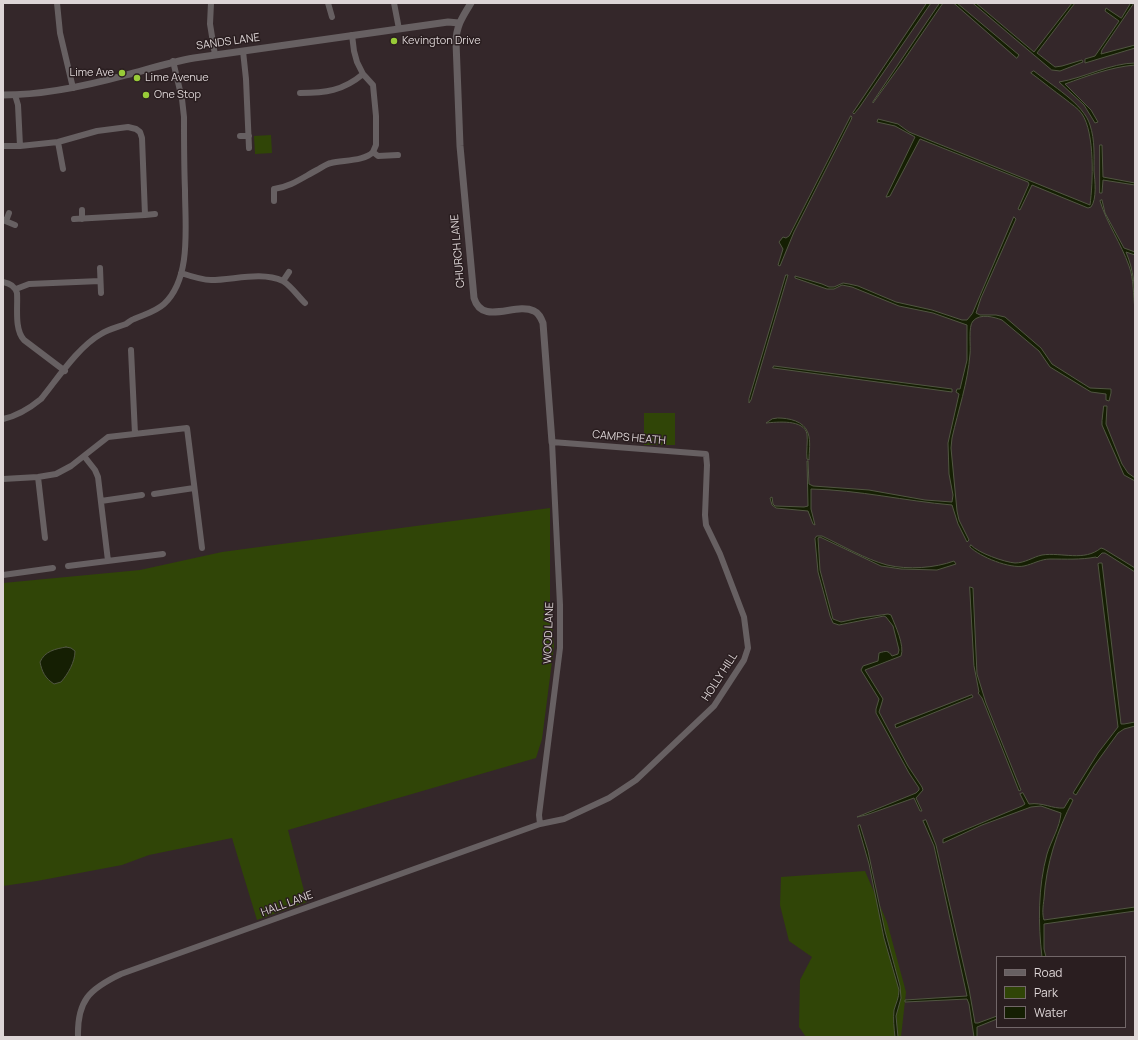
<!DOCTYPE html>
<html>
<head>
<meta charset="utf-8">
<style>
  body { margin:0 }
  #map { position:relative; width:1138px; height:1040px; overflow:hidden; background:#34272a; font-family:Manrope,sans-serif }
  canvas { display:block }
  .frame { position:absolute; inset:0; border:4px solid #ddd5d6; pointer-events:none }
  .legend { position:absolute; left:996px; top:956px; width:130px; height:72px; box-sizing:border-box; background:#2a1e20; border:1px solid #726769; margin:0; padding:5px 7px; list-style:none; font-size:12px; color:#ddd5d6 }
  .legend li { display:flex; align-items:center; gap:8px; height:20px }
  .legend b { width:20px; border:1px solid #726769 }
</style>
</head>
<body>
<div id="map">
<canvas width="1138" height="1040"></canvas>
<div class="frame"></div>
<ul class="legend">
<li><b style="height:5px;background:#676062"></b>Road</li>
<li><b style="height:11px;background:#304507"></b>Park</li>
<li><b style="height:11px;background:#151f03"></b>Water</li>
</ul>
</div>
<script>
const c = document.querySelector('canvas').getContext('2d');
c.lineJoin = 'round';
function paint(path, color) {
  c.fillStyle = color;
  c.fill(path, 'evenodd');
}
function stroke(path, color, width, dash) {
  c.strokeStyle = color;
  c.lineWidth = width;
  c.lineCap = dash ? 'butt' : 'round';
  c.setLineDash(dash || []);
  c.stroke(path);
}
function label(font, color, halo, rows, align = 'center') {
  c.font = font + ' Manrope,sans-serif';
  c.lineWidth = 3;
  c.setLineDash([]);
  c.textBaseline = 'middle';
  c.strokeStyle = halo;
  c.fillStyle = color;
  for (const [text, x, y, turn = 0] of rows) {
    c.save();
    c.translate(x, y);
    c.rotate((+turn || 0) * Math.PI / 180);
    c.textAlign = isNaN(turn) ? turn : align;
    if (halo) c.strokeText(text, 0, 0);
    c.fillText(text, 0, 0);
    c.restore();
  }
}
paint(new Path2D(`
  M 271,135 L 272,153 L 255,154 L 254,136 Z
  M 644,413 L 675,413 L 675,445 L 644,445 Z
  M 550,508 L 550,605 L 554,646 L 542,739 L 536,758 L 288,830 L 307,902 L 257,920 L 232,838 L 149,855 L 122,865 L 37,881 L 3,886 L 3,583 L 140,570 L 222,552 Z
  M 865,871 L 887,922 L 906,992 L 901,1037 L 806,1037 L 799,1027 L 800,980 L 812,957 L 789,941 L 780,905 L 781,877 Z`), '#304507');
const water = new Path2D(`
  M 927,3 L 931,3 L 859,108 L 854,114 L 853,113 Z
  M 940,3 L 943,3 L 902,63 L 873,103 L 873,102 Z
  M 954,3 L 957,3 L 1019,55 L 1017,58 Z
  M 973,3 L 976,3 L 1034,52 L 1072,3 L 1075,3 L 1037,53 L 1055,67 L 1062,66 L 1082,60 L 1083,62 L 1060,71 L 1052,70 Z
  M 1131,3 L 1134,3 L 1102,50 L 1101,54 L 1135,45 L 1135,48 L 1085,63 L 1085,59 L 1095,56 L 1119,21 L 1105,11 L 1106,8 L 1121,18 Z
  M 1135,63 L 1135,65 C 1111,67 1087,76 1065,84 L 1091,110 L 1098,122 L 1095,123 L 1084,105 L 1059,82 C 1084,78 1111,63 1135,63 Z
  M 1034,71 C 1051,85 1084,104 1090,125 C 1095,140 1094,156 1094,171 C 1095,181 1097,199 1091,207 L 1088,208 L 1032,185 L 1020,210 L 1018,209 L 1029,184 L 1028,182 L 920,139 L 890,196 L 887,197 L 886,197 L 915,137 L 895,126 L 877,122 L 878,119 L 898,124 L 909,132 L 1090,205 C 1093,183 1095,133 1082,114 C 1078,108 1071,104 1065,99 C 1054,91 1043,82 1031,73 Z
  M 851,116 L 852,117 L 851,120 L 794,232 L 780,266 L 778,265 L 783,249 L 779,242 L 783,237 L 786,238 L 789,236 Z
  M 1100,145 L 1102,145 L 1103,177 L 1135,183 L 1135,185 L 1103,180 L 1102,193 L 1100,193 Z
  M 1102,200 L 1105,213 L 1124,248 L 1135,252 L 1135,255 L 1126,252 C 1134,271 1135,288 1135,309 C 1133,295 1134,279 1129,266 C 1121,243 1107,224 1100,201 Z
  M 1014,217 L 1016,219 L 981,298 L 976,313 L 980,315 L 996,315 L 1005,317 L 1041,348 L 1052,364 L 1090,388 L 1111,389 L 1111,393 L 1109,401 L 1106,400 L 1106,394 L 1091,392 L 1050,367 L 1039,351 L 1002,320 C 994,317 980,313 973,321 C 968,326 971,347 970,354 C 968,382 958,411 952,438 L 951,448 L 957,511 L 959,520 L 969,540 L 967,542 L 958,524 L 952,505 C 905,501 859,490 811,489 L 811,509 L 815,525 L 813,524 L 808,511 L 776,508 L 772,505 L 770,498 L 772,497 L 773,504 L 775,506 L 804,507 L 808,506 L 807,461 L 808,461 L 809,484 L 813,486 L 869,490 L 925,500 L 952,502 L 953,495 L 949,474 L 948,443 L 959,394 L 956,392 L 957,389 L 960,389 L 967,360 L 967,325 L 933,313 L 899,306 L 852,287 L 842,285 L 834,289 L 827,289 L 795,278 L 795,276 L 822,284 L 829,287 L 834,287 L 843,283 L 849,284 L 858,286 L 896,302 L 932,310 L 962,320 L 967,320 L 972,314 Z
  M 786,275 L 788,275 L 751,400 L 749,403 L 749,399 Z
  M 774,366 L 952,389 L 952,392 L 773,368 Z
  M 1104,406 L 1107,406 L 1106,424 L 1122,464 L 1128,473 L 1135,478 L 1135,481 L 1124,475 L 1102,425 L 1102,421 Z
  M 778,418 C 789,418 804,421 808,433 C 811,441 809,452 809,460 L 807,459 C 806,452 808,441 807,434 C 804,419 777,422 766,423 L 772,419 Z
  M 817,536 L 822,536 C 843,546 865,559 887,565 C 908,570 935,568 954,561 L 956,564 L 937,570 L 901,569 L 881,566 L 820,537 L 818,538 L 820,570 L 833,619 L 841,622 L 860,618 L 888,614 L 891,615 C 895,625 905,646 901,656 L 865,670 L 883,699 L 879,712 L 908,766 L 922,787 L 923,790 L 916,798 L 922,811 L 920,811 L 914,798 L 866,815 L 857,817 L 916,793 L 919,790 L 919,788 L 909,773 L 876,713 L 876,709 L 879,699 L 861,670 L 863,666 L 878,661 L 879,653 C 886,651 888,650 892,656 L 898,654 L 899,650 L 893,626 L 886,617 L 884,616 L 839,625 L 833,623 L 830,616 L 818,572 L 815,539 Z
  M 971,545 C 978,553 1004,562 1015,563 C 1025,563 1033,557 1042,555 C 1062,552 1084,562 1101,548 L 1104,549 L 1135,568 L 1135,572 L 1105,553 L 1102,553 L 1097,558 L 1096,557 C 1080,560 1066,559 1050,559 C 1041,559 1033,564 1024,566 C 1010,569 980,557 970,547 Z
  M 1100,563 L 1102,563 L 1121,724 L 1124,724 L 1135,722 L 1135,726 L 1124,729 L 1118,733 L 1094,766 L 1076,795 L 1073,793 L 1098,753 L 1118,727 L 1098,564 Z
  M 970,587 L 973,588 L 977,674 L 986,703 L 1021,790 L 1019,791 L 982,698 L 978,693 L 979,692 L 974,666 Z
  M 66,647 L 71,648 L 75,651 C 75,662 68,674 61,682 L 54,684 C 45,678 42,672 40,662 C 45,651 55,649 66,647 Z
  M 972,695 L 973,697 L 896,728 L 895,725 Z
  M 1023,793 L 1029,804 C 1043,802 1052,809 1064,808 L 1070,798 L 1073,800 C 1057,831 1046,864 1044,899 C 1043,906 1042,914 1044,920 L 1135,907 L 1135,911 L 1044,924 L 1044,949 L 1046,957 L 1042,957 C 1038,923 1038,887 1047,854 C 1051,841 1060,827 1061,813 L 1041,806 L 1031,807 L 982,825 L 943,843 L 943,839 L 1022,806 L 1025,804 L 1020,794 Z
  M 926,820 L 936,845 L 969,989 L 975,1023 L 978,1023 L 997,1016 L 997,1019 L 977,1027 L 977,1037 L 974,1037 L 969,1004 L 967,999 L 905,1002 L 905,1000 L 967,996 L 934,846 L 923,821 Z
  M 860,825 L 868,851 L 885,931 L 900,986 L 901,998 L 896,1016 L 898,1037 L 895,1037 C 894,1028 893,1019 894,1010 C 896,1003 899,998 899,990 L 884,938 L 869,864 L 858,826 Z`);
paint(water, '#151f03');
stroke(water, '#515642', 1);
stroke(new Path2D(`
  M 57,3 L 60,33 L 73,88
  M 211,3 L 210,24 L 215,55
  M 328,3 L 332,17
  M 394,3 L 399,29
  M 352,35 L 354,51 L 357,62 L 363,74 L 373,85 L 376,116 L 376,145 L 373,152
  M 243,51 L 246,79 L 249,148
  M 300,93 C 325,93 343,91 363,74
  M 15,95 L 18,105 L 20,146
  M 240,136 L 249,136
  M 58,142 L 63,169
  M 3,146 L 20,146 L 58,142 L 97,131 L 128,127 L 136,129 L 140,132 L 142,138 L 145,215 L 74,219
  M 274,201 L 274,189 C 290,187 302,178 317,170 C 321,168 326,164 331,163 C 343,160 365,161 373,152 L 378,156 L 398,155
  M 82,210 L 82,219
  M 145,215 L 155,214
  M 3,220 L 15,225
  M 6,221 L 9,213
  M 100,268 L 101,293
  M 181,273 C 190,276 202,280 211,280 C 234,280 261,271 283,281 C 291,286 298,296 305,303
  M 283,281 L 289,272
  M 3,282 C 9,283 15,286 17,293 C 18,307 14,329 24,340 L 65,371
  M 16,289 L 29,284 L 100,281
  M 131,350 L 135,434
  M 3,419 C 17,416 30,408 41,399 C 58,378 78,347 101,334 C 109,329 118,327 126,324 C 129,322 131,320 134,319 C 145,314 155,312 164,304 C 192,278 185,225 185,190 C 184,166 184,142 184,117 L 182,99 L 173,61
  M 84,456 L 95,470 L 98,477 L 108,561
  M 38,477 L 45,538
  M 3,479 L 38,477 L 56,474 L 71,466 L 108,437 L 187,428 L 202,548
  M 154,494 L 194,488
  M 101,501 L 142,495
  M 68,566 L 163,554
  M 3,575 L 53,568
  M 78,1037 C 77,1001 89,989 121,974 L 540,824 L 564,819 L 609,798 L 636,780 L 714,706 L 744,660 L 748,648 L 744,617 L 720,554 L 706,525 L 705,515 L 707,465 L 706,454 L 552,442 L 560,605 L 560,648 L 539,815 L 540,824`), '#676062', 6);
stroke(new Path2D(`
  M 471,3 C 463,16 456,26 456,42 L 460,146 L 474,298 C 482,326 515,302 534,311 C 539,313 541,318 543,323 L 552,442
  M 3,95 C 45,95 86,86 126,75 C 149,69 171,62 194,58 L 448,22 L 459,23`), '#676062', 7);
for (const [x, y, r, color] of [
  [394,41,4,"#98cb38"],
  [122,73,4,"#98cb38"],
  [137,78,4,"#98cb38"],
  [146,95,4,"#98cb38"]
]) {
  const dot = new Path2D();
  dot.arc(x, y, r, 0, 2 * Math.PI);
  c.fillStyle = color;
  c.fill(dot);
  stroke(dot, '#2a1e20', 1.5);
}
label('11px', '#ddd5d6', '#2a1e20', [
  ["Kevington Drive",402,41],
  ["Lime Ave",114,73,"right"],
  ["Lime Avenue",145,78],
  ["One Stop",154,95]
], 'left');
label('11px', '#ddd5d6', '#2a1e20', [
  ["SANDS LANE",228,42,-8],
  ["CHURCH LANE",458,251,-95],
  ["CAMPS HEATH",629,438,5],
  ["WOOD LANE",549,633,-88],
  ["HOLLY HILL",720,677,-57],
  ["HALL LANE",287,904,-20]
]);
</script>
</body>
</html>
